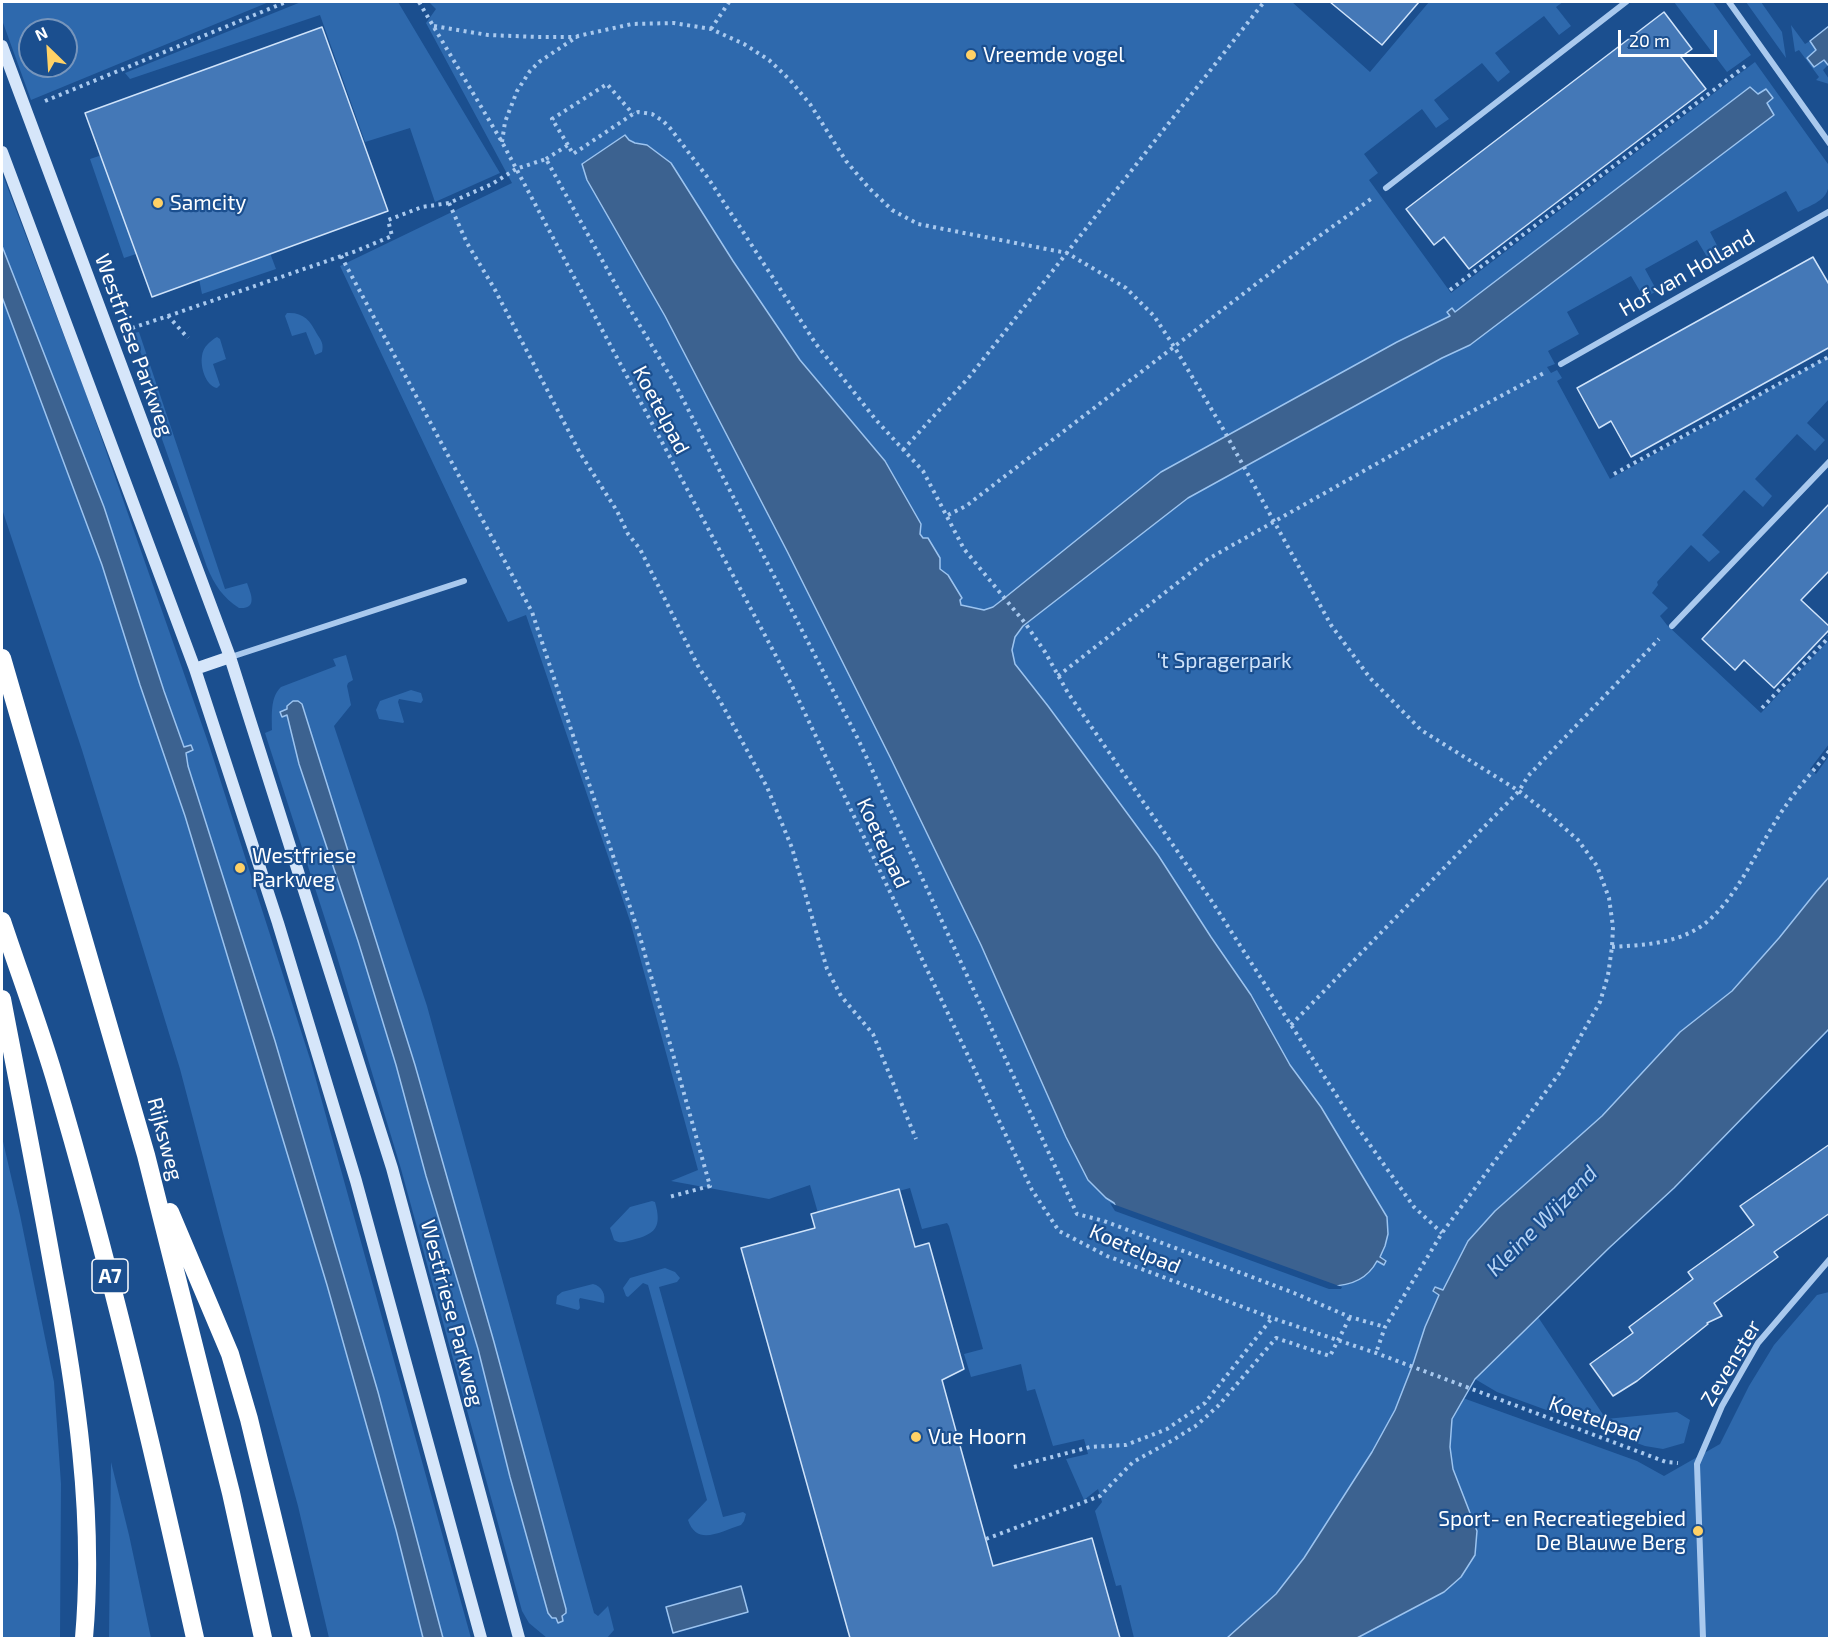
<!DOCTYPE html>
<html>
<head>
<meta charset="utf-8">
<style>
  body { margin:0 }
  #map { position:relative; width:1831px; height:1640px; overflow:hidden; background:#1b4f8f; font-family:"Exo 2",sans-serif }
  canvas { display:block }
  .frame { position:absolute; inset:0; border:3px solid #fff; pointer-events:none }
  .north { position:absolute; left:18px; top:18px; width:60px; height:60px; box-sizing:border-box; background:#1b4f8f; border:2px solid #7695bc; border-radius:50%; rotate:335deg; font-size:16px; font-weight:700; line-height:24px; text-align:center; color:#fff }
  .north::after { content:''; display:block; margin:auto; width:21px; height:27px; background:#ffd166; clip-path:polygon(50% 0,100% 100%,50% 72%,0 100%) }
  .scale { position:absolute; left:1618px; top:30px; width:99px; height:27px; box-sizing:border-box; border:3px solid #fff; border-top:0; padding-left:8px; font-size:18px; line-height:21px; white-space:nowrap; color:#fff; -webkit-text-stroke:4px #1b4f8f; paint-order:stroke }
</style>
</head>
<body>
<div id="map">
<canvas width="1831" height="1640"></canvas>
<div class="frame"></div>
<div class="north">N</div>
<div class="scale">20 m</div>
</div>
<script>
const c = document.querySelector('canvas').getContext('2d');
c.lineJoin = 'round';
function paint(path, color) {
  c.fillStyle = color;
  c.fill(path, 'evenodd');
}
function stroke(path, color, width, dash) {
  c.strokeStyle = color;
  c.lineWidth = width;
  c.lineCap = dash ? 'butt' : 'round';
  c.setLineDash(dash || []);
  c.stroke(path);
}
function label(font, color, halo, rows, align = 'center') {
  c.font = font + ' "Exo 2",sans-serif';
  c.lineWidth = 4.5;
  c.setLineDash([]);
  c.textBaseline = 'middle';
  c.strokeStyle = halo;
  c.fillStyle = color;
  for (const [text, x, y, turn = 0] of rows) {
    c.save();
    c.translate(x, y);
    c.rotate((+turn || 0) * Math.PI / 180);
    c.textAlign = isNaN(turn) ? turn : align;
    if (halo) c.strokeText(text, 0, 0);
    c.fillText(text, 0, 0);
    c.restore();
  }
}
paint(new Path2D(`
  M 2,2 L 269,2 L 31,100 L 2,20 ZM 30,30 L 66,30 L 66,66 L 30,66 Z
  M 301,2 L 398,2 L 500,173 L 435,202 L 410,128 L 365,142 L 320,15 L 130,79 L 125,73 Z
  M 429,2 L 1292,2 L 1370,72 L 1429,2 L 1563,2 L 1556,7 L 1571,26 L 1559,35 L 1544,16 L 1495,53 L 1510,72 L 1498,82 L 1482,63 L 1434,100 L 1449,119 L 1436,128 L 1422,109 L 1364,154 L 1378,173 L 1369,180 L 1451,293 L 1755,62 L 1828,164 C 1830,169 1829,173 1829,179 C 1830,200 1815,203 1798,212 L 1786,191 L 1710,232 L 1722,255 L 1710,262 L 1697,240 L 1645,269 L 1657,291 L 1644,298 L 1631,276 L 1567,312 L 1579,334 L 1548,351 L 1555,364 L 1547,367 L 1551,373 L 1557,370 L 1562,378 L 1557,381 L 1610,479 L 1829,356 L 1829,399 L 1807,423 L 1825,440 L 1815,451 L 1797,434 L 1755,479 L 1772,496 L 1763,507 L 1744,490 L 1702,535 L 1720,552 L 1709,562 L 1691,545 L 1657,582 L 1658,585 L 1652,593 L 1668,608 L 1660,616 L 1667,625 L 1761,713 L 1829,640 L 1829,744 L 1810,769 L 1816,774 L 1829,756 L 1829,877 L 1816,892 L 1779,938 L 1731,991 L 1680,1032 L 1602,1116 L 1495,1211 L 1468,1241 L 1443,1291 L 1433,1291 L 1440,1295 L 1425,1327 L 1413,1364 L 1395,1410 L 1372,1452 L 1304,1558 L 1276,1594 L 1227,1638 L 1134,1638 L 1121,1585 L 1116,1586 L 1095,1511 L 1102,1502 L 1098,1489 L 1084,1500 L 1066,1459 L 1088,1454 L 1084,1439 L 1053,1446 L 1035,1389 L 1027,1391 L 1021,1364 L 971,1377 L 964,1354 L 983,1349 L 949,1226 L 947,1223 L 922,1229 L 910,1188 L 818,1213 L 810,1185 L 769,1199 L 671,1181 L 698,1170 L 630,921 L 526,615 L 508,622 L 340,266 L 512,183 L 426,23 L 436,9 ZM 1750,88 L 1767,103 L 1773,115 L 1464,306 Z
  M 1674,2 L 1713,2 L 1751,55 L 1727,72 Z
  M 1746,2 L 1761,2 L 1782,32 L 1786,58 Z
  M 1791,25 L 1805,44 L 1810,41 L 1828,65 L 1823,70 L 1829,79 L 1829,84 L 1816,80 L 1819,77 L 1799,50 L 1795,52 Z
  M 111,152 L 145,251 L 124,258 L 90,159 Z
  M 2,173 L 85,391 L 209,745 L 311,1062 L 471,1638 L 443,1638 L 378,1392 L 275,1041 L 188,766 L 186,753 L 193,750 L 191,745 L 184,747 L 164,691 L 104,507 L 2,246 Z
  M 270,253 L 276,269 L 202,294 L 199,279 Z
  M 2,297 L 102,565 L 140,685 L 185,816 L 327,1285 L 396,1530 L 423,1638 L 329,1638 L 298,1506 L 223,1233 L 180,1069 L 82,750 L 2,509 Z
  M 287,313 C 303,312 310,320 317,334 C 321,340 324,344 322,352 L 315,355 L 306,332 L 292,336 L 285,316 Z
  M 139,332 L 225,589 L 247,583 C 251,594 258,609 239,608 C 223,598 214,584 207,567 L 156,422 L 163,420 L 140,357 L 142,356 L 133,333 Z
  M 217,337 L 220,339 L 226,359 L 213,364 L 220,385 L 217,388 C 206,386 200,367 202,356 C 203,347 210,341 217,337 Z
  M 346,655 L 353,680 L 348,683 L 347,686 L 351,705 L 334,726 L 427,1006 L 594,1613 L 598,1616 L 608,1606 L 614,1630 L 607,1638 L 547,1638 L 529,1623 L 522,1611 L 401,1169 L 335,950 L 265,733 L 272,730 C 272,716 270,697 281,687 L 336,666 L 333,659 ZM 302,704 L 415,1065 L 494,1342 L 566,1609 L 566,1613 L 562,1616 L 550,1616 L 548,1613 L 510,1477 L 478,1349 L 426,1176 L 396,1065 L 358,941 L 299,764 L 287,715 L 281,712 Z
  M 411,690 L 421,693 L 423,700 L 421,703 L 399,699 L 398,702 L 404,722 L 403,723 L 379,719 L 376,710 L 380,701 Z
  M 2,1137 L 20,1215 L 54,1382 L 61,1484 L 60,1638 L 2,1638 Z
  M 652,1201 L 655,1202 C 662,1227 656,1234 632,1240 C 625,1242 620,1244 614,1240 L 610,1228 L 630,1207 Z
  M 665,1268 L 675,1272 L 680,1278 L 677,1282 L 659,1287 L 723,1517 L 743,1512 L 746,1514 L 744,1521 L 741,1525 C 721,1531 697,1547 688,1520 L 707,1500 L 648,1285 L 643,1283 L 628,1297 L 626,1296 L 623,1288 L 630,1278 Z
  M 593,1284 C 602,1286 606,1295 604,1303 L 580,1298 L 579,1300 L 580,1308 L 578,1310 L 556,1304 L 557,1296 L 562,1292 Z
  M 1829,1292 L 1829,1638 L 1357,1638 L 1444,1592 L 1475,1555 L 1477,1531 L 1453,1469 L 1450,1447 L 1452,1419 L 1463,1398 L 1637,1461 L 1664,1476 L 1720,1444 L 1749,1386 L 1774,1345 L 1817,1295 Z
  M 1538,1317 L 1606,1419 L 1677,1412 L 1690,1420 L 1684,1443 L 1663,1449 L 1645,1446 L 1497,1392 L 1475,1379 L 1503,1349 Z
  M 111,1462 L 129,1535 L 151,1638 L 109,1638 Z`), '#2e69ad');
const water = new Path2D(`
  M 1829,26 L 1829,64 L 1828,65 L 1824,60 L 1814,67 L 1807,58 L 1816,50 L 1810,41 Z
  M 1750,87 L 1758,94 L 1766,89 L 1773,98 L 1767,103 L 1774,115 L 1470,345 L 1442,358 L 1188,498 L 1023,626 L 1015,637 L 1012,650 L 1015,664 L 1048,706 L 1158,855 L 1211,937 L 1251,995 L 1290,1065 L 1321,1107 L 1387,1217 L 1388,1234 L 1385,1246 L 1380,1257 L 1386,1261 L 1384,1265 L 1377,1261 C 1367,1280 1350,1286 1330,1286 L 1117,1209 L 1114,1203 L 1106,1198 L 1088,1180 L 1066,1137 L 981,945 L 890,757 L 787,551 L 665,316 L 587,180 L 582,164 L 625,135 L 629,140 L 635,143 L 647,145 L 671,163 L 733,261 L 800,360 L 885,461 L 921,524 L 920,534 L 923,538 L 928,538 L 940,558 L 940,569 L 948,575 L 962,598 L 960,600 L 961,605 L 984,610 L 993,607 L 1002,600 L 1161,472 L 1397,342 L 1450,316 L 1447,312 L 1452,308 L 1455,312 Z
  M 2,246 L 104,507 L 164,691 L 184,747 L 191,745 L 193,750 L 186,753 L 188,766 L 275,1041 L 378,1392 L 443,1638 L 423,1638 L 396,1530 L 327,1285 L 185,816 L 140,685 L 102,565 L 2,297 Z
  M 293,701 L 298,701 L 302,704 L 415,1065 L 494,1342 L 566,1609 L 566,1613 L 562,1616 L 563,1621 L 558,1623 L 556,1618 L 552,1618 L 548,1613 L 510,1477 L 478,1349 L 426,1176 L 396,1065 L 358,941 L 299,764 L 287,715 L 282,717 L 280,712 L 287,709 L 287,706 Z
  M 1829,877 L 1829,1029 L 1674,1188 L 1609,1248 L 1475,1379 L 1452,1419 L 1450,1447 L 1453,1469 L 1477,1531 L 1475,1555 L 1461,1577 L 1444,1592 L 1357,1638 L 1227,1638 L 1276,1594 L 1304,1558 L 1372,1452 L 1395,1410 L 1413,1364 L 1425,1327 L 1439,1295 L 1433,1291 L 1435,1287 L 1443,1290 L 1468,1241 L 1495,1211 L 1602,1116 L 1680,1032 L 1732,991 L 1779,938 L 1816,892 Z
  M 741,1586 L 748,1612 L 673,1633 L 666,1607 Z`);
paint(water, '#3c6290');
stroke(water, '#9cc4f0', 1.5);
paint(new Path2D(`
  M 1110,1203 L 1342,1287 L 1341,1289 L 1329,1289 L 1115,1211 Z`), '#1b4f8f');
const building = new Path2D(`
  M 1330,2 L 1419,2 L 1382,45 Z
  M 1664,12 L 1692,49 L 1681,57 L 1706,89 L 1469,269 L 1444,237 L 1434,245 L 1406,209 Z
  M 322,27 L 388,211 L 152,297 L 85,113 Z
  M 1813,257 L 1830,286 L 1830,347 L 1631,457 L 1611,421 L 1599,428 L 1577,388 Z
  M 1830,503 L 1830,570 L 1801,600 L 1830,627 L 1830,629 L 1774,688 L 1744,660 L 1735,670 L 1702,639 Z
  M 1830,1144 L 1830,1213 L 1774,1252 L 1778,1257 L 1714,1303 L 1722,1316 L 1707,1323 L 1708,1324 L 1637,1381 L 1613,1396 L 1590,1364 L 1633,1333 L 1629,1327 L 1693,1279 L 1688,1272 L 1754,1225 L 1740,1206 Z
  M 899,1189 L 915,1247 L 929,1243 L 964,1369 L 942,1380 L 993,1566 L 1092,1538 L 1120,1638 L 850,1638 L 741,1248 L 815,1228 L 811,1214 Z`);
paint(building, '#4478b7');
stroke(building, '#cfe3fa', 1.5);
stroke(new Path2D(`
  M 419,2 L 502,142 L 792,686 L 1032,1190 L 1059,1231 L 1107,1256 L 1272,1318 L 1376,1353 L 1666,1462 L 1678,1463
  M 434,26 L 488,35 L 538,37 L 577,37
  M 711,29 L 729,2
  M 45,101 L 286,2
  M 502,142 L 505,122 L 512,104 L 517,91 L 530,71 L 539,62 L 578,36 L 632,24 L 674,23 L 711,29 L 744,44 L 769,60 L 790,80 L 810,104 L 846,161 L 869,188 L 892,210 L 918,224 L 1067,253 L 1126,288 L 1154,316 L 1175,348 L 1222,427 L 1331,625 L 1370,678 L 1421,730 L 1519,791 L 1550,815 L 1578,840 L 1597,866 L 1609,898 L 1613,927 L 1612,947 L 1608,975 L 1600,1002 L 1561,1071 L 1442,1233 L 1385,1327 L 1376,1353
  M 568,145 L 552,119 L 607,84 L 633,114
  M 546,159 L 568,145 L 573,154 L 633,114 L 638,112 L 652,114 L 663,121 L 670,128 L 708,178 L 816,344 L 876,420 L 923,471 L 964,549 L 1025,623 L 1045,652 L 1068,693 L 1211,900 L 1291,1025 L 1353,1121 L 1414,1207 L 1442,1233
  M 449,203 L 467,243 L 494,288 L 580,453 L 617,511 L 628,534 L 640,549 L 698,666 L 719,699 L 767,787 L 792,848 L 827,969 L 841,996 L 873,1034 L 916,1139
  M 341,256 L 532,612 L 640,937 L 710,1186 L 669,1197
  M 1450,290 L 1748,64
  M 168,316 L 356,251 L 392,236 L 388,220 L 422,207 L 449,203 L 492,184 L 516,169 L 546,159 L 622,296 L 675,384 L 858,739 L 1077,1214 L 1104,1221 L 1294,1293 L 1350,1317 L 1385,1327
  M 132,328 L 168,316 L 188,338
  M 903,450 L 970,376 L 1264,2
  M 1614,474 L 1830,356
  M 948,515 L 966,506 L 1307,245 L 1371,199
  M 1058,676 L 1208,559 L 1422,438 L 1544,373
  M 1762,708 L 1830,636
  M 1612,947 C 1642,945 1674,944 1700,927 C 1737,903 1761,839 1787,804 C 1800,785 1816,768 1830,750
  M 1291,1025 L 1519,791 L 1528,776 L 1659,639
  M 1014,1467 L 1090,1447 L 1126,1445 L 1167,1429 L 1205,1403 L 1272,1318
  M 986,1539 L 1100,1496 L 1133,1462 L 1173,1440 L 1197,1425 L 1219,1405 L 1276,1338 L 1330,1356 L 1350,1317`), '#a9c9ee', 4, [3, 4.5]);
stroke(new Path2D(`
  M 1729,2 L 1830,144
  M 1386,188 L 1626,2
  M 1561,364 L 1830,211
  M 1672,626 L 1830,461
  M 231,657 L 464,581
  M 1703,1638 L 1697,1464 L 1722,1406 L 1758,1343 L 1830,1259`), '#a9c9ee', 6);
stroke(new Path2D(`
  M 2,46 L 230,657 L 392,1168 L 519,1638
  M 2,152 L 195,669 L 278,923 L 356,1181 L 481,1638
  M 195,669 L 230,657`), '#d6e6fa', 12);
stroke(new Path2D(`
  M 2,658 L 146,1155 L 231,1493 L 263,1638
  M 2,921 C 19,972 38,1023 54,1076 C 109,1261 153,1450 195,1638
  M 2,999 C 19,1088 37,1178 53,1268 C 76,1390 95,1514 84,1638
  M 170,1212 L 230,1354 L 249,1419 L 302,1638`), '#fff', 18);
for (const [x, y, r, color] of [
  [971,55,6,"#ffd166"],
  [158,203,6,"#ffd166"],
  [240,868,6,"#ffd166"],
  [916,1437,6,"#ffd166"],
  [1698,1531,6,"#ffd166"]
]) {
  const dot = new Path2D();
  dot.arc(x, y, r, 0, 2 * Math.PI);
  c.fillStyle = color;
  c.fill(dot);
  stroke(dot, '#1b4f8f', 2);
}
for (const [x, y, w] of [
  [110,1276,36]
]) {
  const box = new Path2D();
  box.roundRect(x - w / 2, y - 17, w, 34, 4.5);
  c.fillStyle = '#1b4f8f';
  c.fill(box);
  stroke(box, '#fff', 1.5);
}
label('bold 20px', '#fff', null, [
  ["A7",110,1276]
]);
label('21px', '#fff', '#1b4f8f', [
  ["Vreemde vogel",983,55],
  ["Samcity",170,203],
  ["Westfriese",252,856],
  ["Parkweg",252,880],
  ["Vue Hoorn",928,1437],
  ["Sport- en Recreatiegebied",1686,1519,"right"],
  ["De Blauwe Berg",1686,1543,"right"]
], 'left');
label('21px', '#fff', '#1b4f8f', [
  ["Hof van Holland",1687,273,-30],
  ["Westfriese Parkweg",134,345,70],
  ["Koetelpad",661,410,62],
  ["Koetelpad",883,843,65],
  ["Rijksweg",165,1139,75],
  ["Koetelpad",1135,1249,23],
  ["Westfriese Parkweg",452,1313,75],
  ["Zevenster",1731,1363,-59],
  ["Koetelpad",1595,1419,20]
]);
label('21px', '#cfe3fa', '#1b4f8f', [
  ["'t Spragerpark",1224,661]
]);
label('italic 22px', '#b5d3f5', '#1b4f8f', [
  ["Kleine Wijzend",1542,1221,-45]
]);
</script>
</body>
</html>
